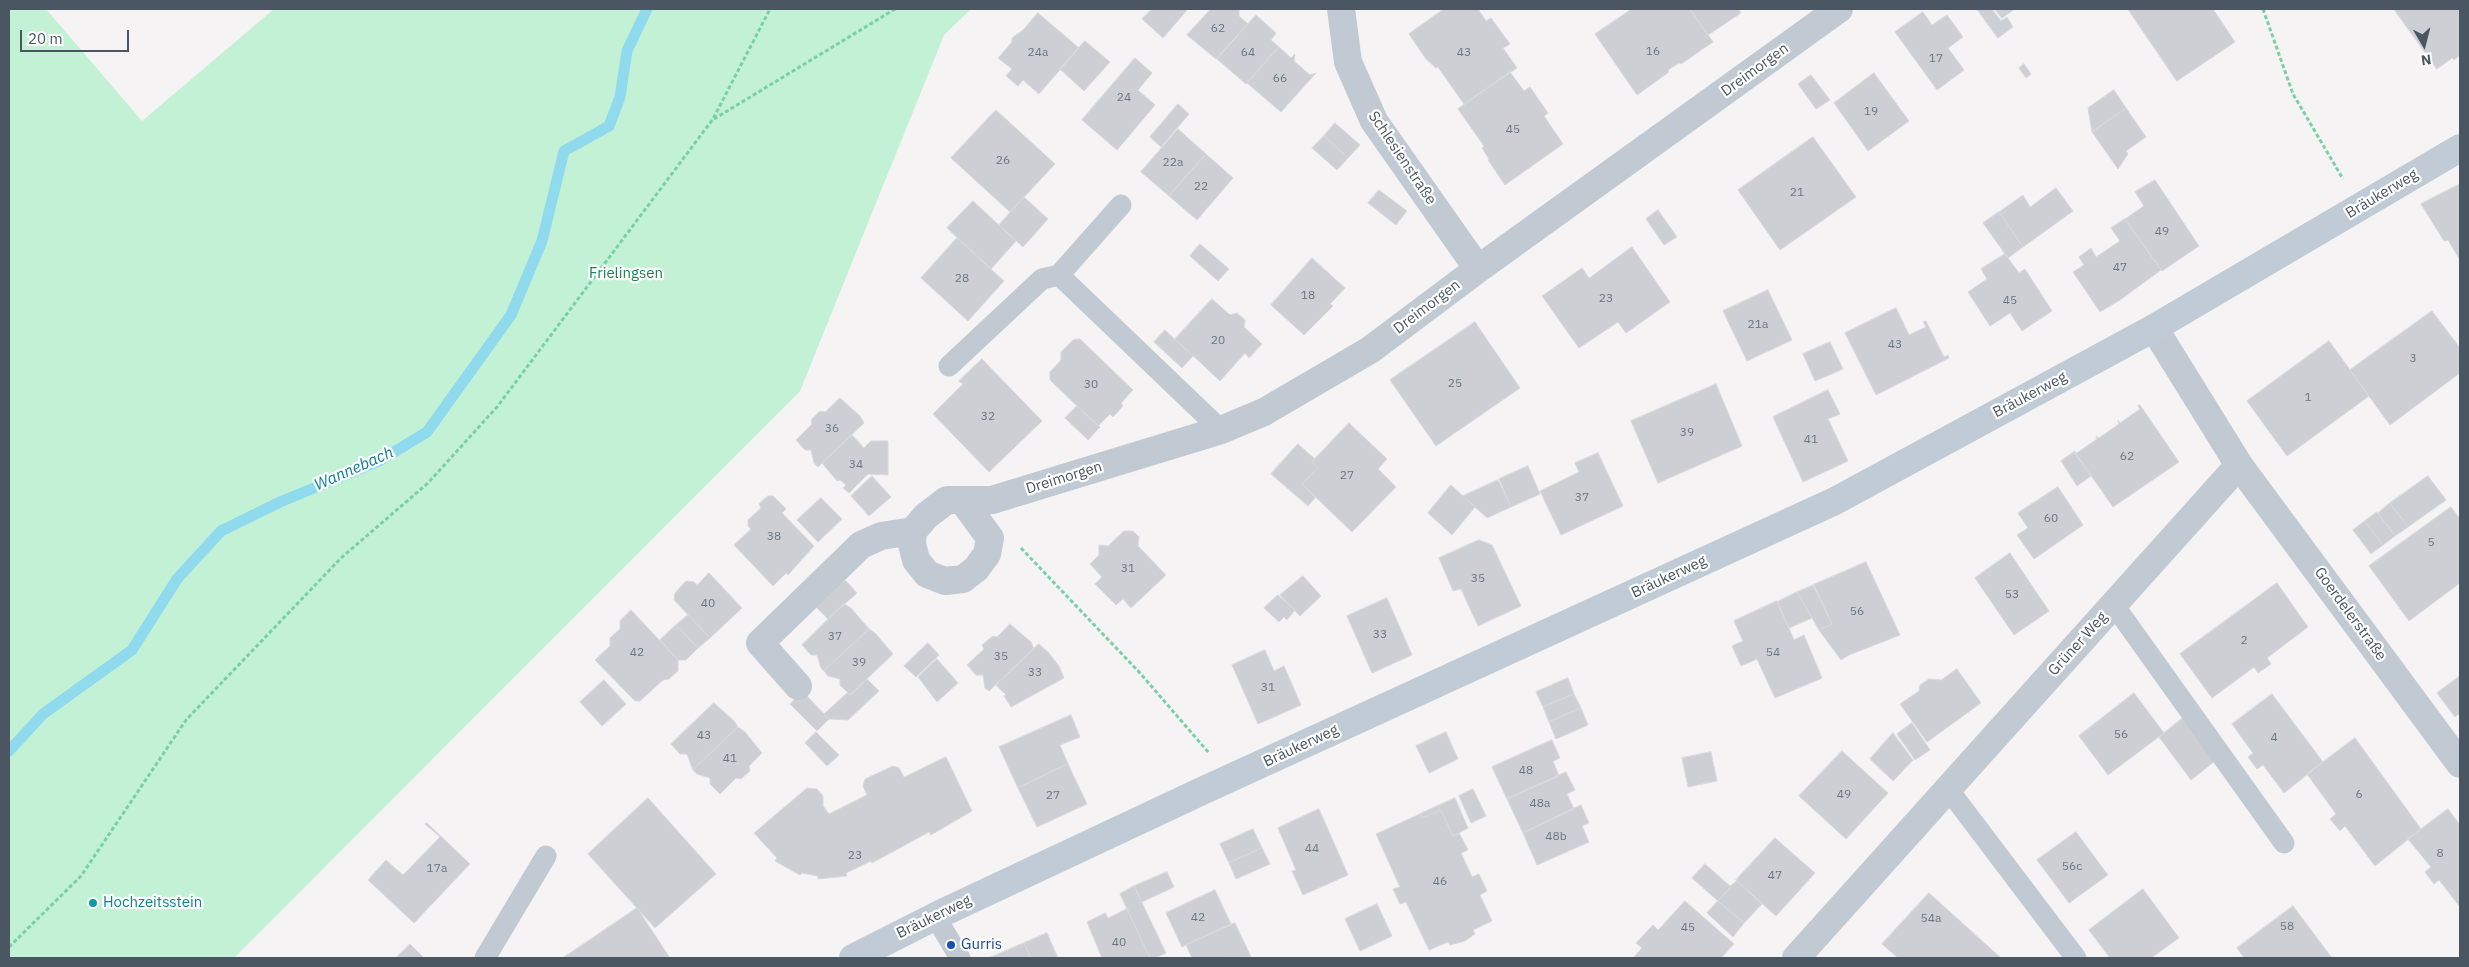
<!DOCTYPE html>
<html>
<head>
<meta charset="utf-8">
<style>
  body { margin:0 }
  #map { position:relative; width:2469px; height:967px; overflow:hidden; background:#f5f3f3; font-family:"IBM Plex Sans",sans-serif }
  canvas { display:block }
  .frame { position:absolute; inset:0; border:10px solid #4a5661; pointer-events:none }
  .north { position:absolute; left:2399px; top:20px; width:50px; height:50px; -webkit-text-stroke:4px #fff; paint-order:stroke; rotate:172deg; font-size:14px; font-weight:700; line-height:20px; text-align:center; color:#4a5661 }
  .north::after { content:''; display:block; margin:auto; width:18px; height:22px; background:#4a5661; clip-path:polygon(50% 0,100% 100%,50% 72%,0 100%) }
  .scale { position:absolute; left:20px; top:30px; width:109px; height:22px; box-sizing:border-box; border:2px solid #4a5661; border-top:0; padding-left:6px; font-size:15px; line-height:18px; white-space:nowrap; color:#4a5661; -webkit-text-stroke:4px #fff; paint-order:stroke }
</style>
</head>
<body>
<div id="map">
<canvas width="2469" height="967"></canvas>
<div class="frame"></div>
<div class="north">N</div>
<div class="scale">20 m</div>
</div>
<script>
const c = document.querySelector('canvas').getContext('2d');
c.lineJoin = 'round';
function paint(path, color) {
  c.fillStyle = color;
  c.fill(path, 'evenodd');
}
function stroke(path, color, width, dash) {
  c.strokeStyle = color;
  c.lineWidth = width;
  c.lineCap = dash ? 'butt' : 'round';
  c.setLineDash(dash || []);
  c.stroke(path);
}
function label(font, color, halo, rows, align = 'center') {
  c.font = font + ' "IBM Plex Sans",sans-serif';
  c.lineWidth = 4.5;
  c.setLineDash([]);
  c.textBaseline = 'middle';
  c.strokeStyle = halo;
  c.fillStyle = color;
  for (const [text, x, y, turn = 0] of rows) {
    c.save();
    c.translate(x, y);
    c.rotate((+turn || 0) * Math.PI / 180);
    c.textAlign = isNaN(turn) ? turn : align;
    if (halo) c.strokeText(text, 0, 0);
    c.fillText(text, 0, 0);
    c.restore();
  }
}
paint(new Path2D(`
  M 9,9 L 46,9 L 142,121 L 274,9 L 971,9 L 944,35 L 800,391 L 234,958 L 9,958 Z`), '#c3f1d5');
stroke(new Path2D(`
  M 9,751 L 43,714 L 132,650 L 177,579 L 221,531 L 280,502 L 379,461 L 427,432 L 511,315 L 542,241 L 564,151 L 609,126 L 620,97 L 627,51 L 647,9`), '#90daee', 11);
const building = new Path2D(`
  M 1152,9 L 1188,9 L 1163,38 L 1142,19 Z
  M 1211,9 L 1239,9 L 1239,16 L 1248,24 L 1216,59 L 1187,35 Z
  M 1444,9 L 1478,9 L 1486,21 L 1491,18 L 1510,44 L 1503,48 L 1517,68 L 1464,104 L 1438,67 L 1436,68 L 1426,59 L 1409,34 Z
  M 1632,9 L 1690,9 L 1713,42 L 1681,64 L 1679,63 L 1668,70 L 1669,72 L 1637,95 L 1595,34 Z
  M 1690,9 L 1741,9 L 1739,10 L 1741,13 L 1708,35 Z
  M 1977,9 L 1992,9 L 2001,21 L 2007,17 L 2013,27 L 1998,38 Z
  M 1995,9 L 2015,9 L 2002,18 Z
  M 2128,9 L 2213,9 L 2235,42 L 2177,81 Z
  M 2394,9 L 2460,9 L 2460,55 L 2454,60 L 2452,58 L 2437,69 Z
  M 1923,12 L 1932,25 L 1947,15 L 1963,37 L 1948,48 L 1964,70 L 1937,90 L 1895,32 Z
  M 1038,13 L 1079,48 L 1039,94 L 1023,80 L 1018,86 L 1006,76 L 1012,69 L 998,58 L 1012,42 L 1012,38 L 1023,30 Z
  M 1256,15 L 1276,33 L 1271,40 L 1279,47 L 1246,84 L 1217,59 Z
  M 1085,41 L 1110,62 L 1084,91 L 1060,69 Z
  M 1279,47 L 1291,58 L 1295,54 L 1294,61 L 1310,75 L 1316,73 L 1281,112 L 1247,83 Z
  M 1135,58 L 1152,73 L 1138,90 L 1155,105 L 1117,150 L 1082,120 Z
  M 2024,64 L 2031,74 L 2026,78 L 2019,68 Z
  M 1510,72 L 1524,91 L 1530,87 L 1548,113 L 1544,116 L 1563,144 L 1505,185 L 1488,160 L 1489,159 L 1482,148 L 1484,146 L 1458,109 Z
  M 1874,73 L 1909,121 L 1868,151 L 1834,103 Z
  M 1811,75 L 1830,100 L 1816,109 L 1798,84 Z
  M 2114,90 L 2126,108 L 2092,132 L 2088,108 Z
  M 1178,104 L 1189,114 L 1161,147 L 1150,137 Z
  M 2126,108 L 2146,137 L 2126,151 L 2128,154 L 2118,169 L 2092,132 Z
  M 996,110 L 1055,164 L 1010,212 L 951,158 Z
  M 1335,123 L 1360,145 L 1348,158 L 1324,136 Z
  M 1178,129 L 1206,154 L 1169,196 L 1141,172 Z
  M 1324,136 L 1348,158 L 1337,170 L 1312,148 Z
  M 1813,137 L 1856,197 L 1780,250 L 1738,190 Z
  M 1206,154 L 1233,178 L 1197,220 L 1169,196 Z
  M 2155,180 L 2199,246 L 2162,271 L 2125,219 L 2144,206 L 2135,192 Z
  M 2460,184 L 2460,260 L 2448,240 L 2444,241 L 2421,204 Z
  M 2056,188 L 2073,211 L 2023,247 L 1999,212 L 2023,195 L 2030,207 Z
  M 1379,190 L 1407,211 L 1396,225 L 1368,203 Z
  M 1024,197 L 1048,219 L 1023,247 L 999,225 Z
  M 973,201 L 1016,241 L 991,269 L 947,228 Z
  M 1658,210 L 1677,237 L 1664,245 L 1646,219 Z
  M 1999,212 L 2023,247 L 2008,258 L 1983,223 Z
  M 2125,219 L 2161,270 L 2120,300 L 2100,312 L 2073,272 L 2084,265 L 2079,257 L 2091,248 L 2096,257 L 2120,241 L 2111,228 Z
  M 957,238 L 1004,281 L 968,321 L 921,278 Z
  M 1200,244 L 1229,269 L 1218,281 L 1190,256 Z
  M 1632,247 L 1670,302 L 1626,333 L 1618,322 L 1579,348 L 1542,296 L 1582,268 L 1589,278 Z
  M 2005,254 L 2019,273 L 2025,269 L 2052,311 L 2022,331 L 2010,313 L 1990,326 L 1968,292 L 1987,279 L 1981,269 Z
  M 1312,258 L 1345,288 L 1330,304 L 1333,306 L 1304,335 L 1271,305 Z
  M 1768,290 L 1792,340 L 1747,361 L 1723,311 Z
  M 1212,299 L 1230,315 L 1237,313 L 1245,320 L 1244,327 L 1262,344 L 1249,358 L 1245,353 L 1220,381 L 1175,339 Z
  M 1896,308 L 1909,335 L 1926,327 L 1923,322 L 1926,321 L 1944,357 L 1948,355 L 1949,358 L 1876,395 L 1845,333 Z
  M 2432,311 L 2460,348 L 2460,373 L 2390,425 L 2350,370 Z
  M 1475,322 L 1520,388 L 1436,446 L 1390,380 Z
  M 1165,330 L 1193,356 L 1182,368 L 1154,342 Z
  M 1080,339 L 1133,390 L 1121,403 L 1123,406 L 1113,417 L 1110,414 L 1098,426 L 1050,380 L 1050,372 L 1061,360 L 1061,352 L 1073,340 Z
  M 2329,341 L 2369,396 L 2287,456 L 2247,401 Z
  M 1830,342 L 1843,369 L 1815,381 L 1803,354 Z
  M 982,359 L 1042,421 L 989,472 L 933,414 L 963,384 L 959,381 Z
  M 1716,384 L 1742,446 L 1658,483 L 1631,421 Z
  M 1828,390 L 1840,414 L 1828,419 L 1848,461 L 1803,482 L 1773,417 Z
  M 840,398 L 860,416 L 864,423 L 818,467 L 814,463 L 811,450 L 805,450 L 796,440 L 812,424 L 811,420 L 820,411 L 825,412 Z
  M 2140,405 L 2179,462 L 2113,507 L 2074,451 L 2077,453 L 2097,439 L 2096,436 L 2099,438 L 2119,424 L 2118,420 L 2120,423 L 2140,409 L 2138,406 Z
  M 1077,406 L 1100,427 L 1088,440 L 1065,418 Z
  M 1349,423 L 1387,459 L 1378,469 L 1396,487 L 1352,532 L 1302,484 L 1318,468 L 1312,462 Z
  M 852,435 L 864,448 L 871,441 L 888,441 L 888,475 L 868,474 L 849,493 L 843,488 L 846,485 L 840,480 L 837,481 L 822,463 Z
  M 1298,444 L 1315,459 L 1312,462 L 1318,468 L 1302,484 L 1316,497 L 1308,506 L 1271,474 Z
  M 2074,452 L 2091,476 L 2077,486 L 2061,461 Z
  M 1598,453 L 1623,506 L 1561,535 L 1540,491 L 1579,472 L 1575,463 Z
  M 1528,466 L 1540,494 L 1511,507 L 1499,479 Z
  M 872,476 L 891,497 L 869,516 L 851,496 Z
  M 2428,476 L 2446,500 L 2408,527 L 2390,503 Z
  M 1498,480 L 1511,507 L 1487,518 L 1463,496 Z
  M 1451,485 L 1475,507 L 1452,535 L 1428,513 Z
  M 2058,487 L 2083,525 L 2034,559 L 2017,535 L 2028,528 L 2018,513 Z
  M 768,496 L 773,496 L 786,509 L 782,513 L 814,546 L 788,575 L 786,573 L 773,586 L 734,545 L 751,529 L 748,526 L 748,520 L 761,508 L 759,504 Z
  M 821,498 L 842,519 L 818,542 L 797,520 Z
  M 2390,503 L 2408,527 L 2395,536 L 2378,513 Z
  M 2451,507 L 2460,519 L 2460,583 L 2409,621 L 2369,566 Z
  M 2377,512 L 2395,536 L 2383,545 L 2365,521 Z
  M 2365,521 L 2383,545 L 2371,554 L 2353,530 Z
  M 1124,531 L 1133,531 L 1139,537 L 1138,546 L 1166,575 L 1131,608 L 1123,599 L 1116,605 L 1095,584 L 1102,577 L 1090,564 L 1099,555 L 1099,545 L 1108,546 Z
  M 1479,540 L 1492,545 L 1521,606 L 1478,626 L 1461,589 L 1453,591 L 1439,558 Z
  M 2010,553 L 2049,611 L 2014,635 L 1975,578 Z
  M 1866,562 L 1900,635 L 1849,655 L 1841,660 L 1819,630 L 1832,624 L 1813,585 Z
  M 709,573 L 742,608 L 710,638 L 674,600 L 675,593 L 686,581 L 694,582 L 697,585 Z
  M 1303,576 L 1321,596 L 1300,616 L 1280,595 Z
  M 845,580 L 857,593 L 828,619 L 816,607 Z
  M 2277,583 L 2308,627 L 2267,658 L 2271,664 L 2258,673 L 2254,667 L 2212,698 L 2180,654 Z
  M 1814,585 L 1832,624 L 1819,630 L 1797,592 Z
  M 1797,592 L 1812,618 L 1789,628 L 1777,602 Z
  M 1278,595 L 1295,610 L 1287,620 L 1284,617 L 1279,622 L 1264,608 Z
  M 1387,598 L 1412,655 L 1372,673 L 1347,616 Z
  M 1777,601 L 1794,640 L 1804,635 L 1822,678 L 1775,698 L 1757,659 L 1741,666 L 1732,646 L 1743,641 L 1734,621 Z
  M 844,604 L 851,608 L 869,629 L 824,671 L 821,668 L 817,655 L 811,655 L 802,645 Z
  M 631,610 L 678,660 L 678,671 L 669,679 L 663,680 L 640,701 L 635,701 L 595,660 L 610,646 L 610,638 L 620,629 L 620,621 Z
  M 688,615 L 710,638 L 698,648 L 676,625 Z
  M 1010,624 L 1031,642 L 1034,649 L 989,691 L 985,688 L 983,675 L 976,675 L 967,665 L 984,649 L 982,645 L 993,636 L 997,637 Z
  M 676,625 L 698,648 L 686,660 L 678,660 L 660,640 Z
  M 869,629 L 875,633 L 893,654 L 850,695 L 840,685 L 840,679 L 828,676 L 824,671 Z
  M 928,643 L 939,655 L 916,677 L 904,666 Z
  M 1039,644 L 1048,652 L 1059,666 L 1064,678 L 1011,707 L 1004,696 L 1006,695 L 996,685 Z
  M 1265,650 L 1274,671 L 1284,666 L 1301,705 L 1258,724 L 1232,665 Z
  M 937,659 L 958,683 L 937,702 L 918,677 Z
  M 1957,669 L 1981,703 L 1927,742 L 1900,704 L 1919,691 L 1920,685 L 1929,679 L 1941,680 Z
  M 2460,676 L 2460,713 L 2455,717 L 2437,693 Z
  M 1568,678 L 1574,694 L 1543,707 L 1536,692 Z
  M 867,679 L 879,691 L 848,720 L 829,719 L 824,714 L 847,693 L 850,695 Z
  M 604,680 L 626,704 L 602,726 L 580,702 Z
  M 803,692 L 829,719 L 817,731 L 790,704 Z
  M 2134,693 L 2164,733 L 2108,775 L 2079,736 Z
  M 1574,694 L 1581,708 L 1549,722 L 1543,707 Z
  M 2272,694 L 2323,762 L 2284,793 L 2263,765 L 2257,769 L 2248,757 L 2253,753 L 2232,724 Z
  M 714,703 L 734,721 L 738,727 L 693,770 L 687,754 L 680,754 L 671,744 Z
  M 1581,708 L 1588,725 L 1556,739 L 1549,722 Z
  M 1071,715 L 1080,737 L 1060,745 L 1068,764 L 1018,788 L 999,747 Z
  M 2183,718 L 2216,760 L 2191,780 L 2159,737 Z
  M 1912,723 L 1930,750 L 1915,760 L 1897,734 Z
  M 738,727 L 745,732 L 762,753 L 749,766 L 750,771 L 741,779 L 736,778 L 720,794 L 710,784 L 710,778 L 697,774 L 693,770 Z
  M 816,732 L 839,755 L 827,766 L 805,743 Z
  M 1446,732 L 1458,759 L 1429,773 L 1416,746 Z
  M 1893,733 L 1913,760 L 1893,781 L 1870,759 Z
  M 2355,738 L 2421,829 L 2375,866 L 2345,826 L 2340,831 L 2330,819 L 2336,814 L 2307,774 Z
  M 1552,740 L 1560,758 L 1553,761 L 1559,776 L 1507,799 L 1492,767 Z
  M 1842,751 L 1888,793 L 1846,839 L 1799,796 Z
  M 1711,752 L 1717,781 L 1688,787 L 1682,758 Z
  M 946,757 L 972,811 L 931,835 L 929,832 L 872,863 L 871,861 L 846,873 L 847,876 L 818,879 L 818,876 L 802,873 L 800,875 L 775,861 L 777,858 L 754,833 L 807,788 L 817,789 L 823,796 L 823,806 L 829,814 L 867,795 L 863,786 L 865,779 L 893,766 L 899,768 L 904,777 Z
  M 1068,764 L 1087,804 L 1037,827 L 1018,788 Z
  M 1566,772 L 1575,790 L 1567,794 L 1574,809 L 1523,833 L 1507,799 Z
  M 1473,789 L 1486,816 L 1471,823 L 1459,796 Z
  M 648,798 L 716,874 L 655,928 L 588,854 Z
  M 1455,798 L 1468,828 L 1453,836 L 1441,810 L 1422,818 L 1420,814 Z
  M 1581,805 L 1589,823 L 1582,826 L 1589,842 L 1537,865 L 1523,833 Z
  M 1319,809 L 1348,875 L 1303,895 L 1292,871 L 1296,870 L 1278,828 Z
  M 2448,809 L 2460,825 L 2460,907 L 2439,880 L 2434,884 L 2425,872 L 2431,867 L 2408,839 Z
  M 1441,810 L 1453,836 L 1459,833 L 1468,850 L 1461,853 L 1472,877 L 1479,874 L 1487,891 L 1480,895 L 1492,921 L 1473,930 L 1475,934 L 1465,941 L 1450,945 L 1448,942 L 1429,950 L 1406,902 L 1400,904 L 1393,889 L 1400,887 L 1376,834 L 1420,814 L 1422,818 Z
  M 427,823 L 470,864 L 414,923 L 368,880 L 386,860 L 403,875 L 440,837 L 425,824 Z
  M 1253,829 L 1262,848 L 1229,863 L 1220,844 Z
  M 2076,832 L 2108,875 L 2069,903 L 2037,860 Z
  M 1775,838 L 1815,873 L 1776,916 L 1736,880 Z
  M 1262,848 L 1270,864 L 1236,879 L 1229,863 Z
  M 1705,864 L 1730,886 L 1737,881 L 1718,901 L 1692,878 Z
  M 1167,872 L 1174,887 L 1142,902 L 1134,886 Z
  M 1737,881 L 1762,904 L 1744,923 L 1718,901 Z
  M 1134,886 L 1166,953 L 1155,958 L 1150,958 L 1120,894 Z
  M 2143,889 L 2179,938 L 2151,958 L 2110,958 L 2089,930 Z
  M 1215,890 L 1231,924 L 1182,947 L 1166,913 Z
  M 1929,893 L 2001,958 L 1898,958 L 1882,944 Z
  M 1685,901 L 1734,944 L 1721,958 L 1633,958 L 1642,948 L 1636,943 L 1653,925 L 1658,930 Z
  M 1718,901 L 1744,923 L 1733,937 L 1707,913 Z
  M 1377,904 L 1392,936 L 1360,951 L 1345,919 Z
  M 2293,906 L 2332,958 L 2244,958 L 2237,948 Z
  M 637,908 L 670,958 L 563,958 Z
  M 1127,909 L 1150,958 L 1102,958 L 1087,922 L 1105,913 L 1108,918 Z
  M 1235,923 L 1251,957 L 1192,958 L 1186,945 Z
  M 1047,933 L 1058,958 L 1031,958 L 1024,943 Z
  M 1024,943 L 1031,958 L 989,958 Z
  M 410,944 L 424,958 L 396,958 Z`);
paint(building, '#cdcfd5');
stroke(building, '#d7d9de', 1);
stroke(new Path2D(`
  M 2263,9 L 2293,94 L 2343,179
  M 714,119 L 895,9
  M 1021,548 L 1140,673 L 1209,753
  M 9,947 L 81,876 L 186,720 L 341,558 L 428,483 L 497,407 L 713,119 L 770,9`), '#7ad0a6', 3, [4, 2.5]);
stroke(new Path2D(`
  M 1059,275 L 1121,205
  M 949,366 L 1042,279 L 1059,275 L 1221,430
  M 2114,605 L 2284,843
  M 1948,789 L 2076,958
  M 935,916 L 960,958
  M 485,958 L 546,856`), '#c1cad2', 21);
stroke(new Path2D(`
  M 1341,9 L 1348,62 L 1374,121 L 1478,269
  M 2239,465 L 2460,764
  M 963,501 L 990,538 L 987,554 L 976,569 L 963,579 L 945,581 L 927,574 L 916,560 L 912,544 L 913,531 L 926,516 L 947,500 L 992,500 L 1221,430 L 1264,412 L 1370,350 L 1478,269 L 1839,9
  M 798,686 L 760,643 L 861,545 L 881,536 L 913,531
  M 1796,958 L 2239,465 L 2154,328`), '#c1cad2', 28);
stroke(new Path2D(`
  M 853,958 L 940,914 L 1202,791 L 1835,501 L 2154,328 L 2460,148`), '#c1cbd6', 28);
for (const [x, y, r, color] of [
  [93,903,5,"#0f9aa8"],
  [951,945,5,"#1a4fb4"]
]) {
  const dot = new Path2D();
  dot.arc(x, y, r, 0, 2 * Math.PI);
  c.fillStyle = color;
  c.fill(dot);
  stroke(dot, '#fff', 2);
}
label('12px', '#6b747e', null, [
  ["62",1218,29],
  ["16",1653,52],
  ["24a",1038,53],
  ["64",1248,53],
  ["43",1464,53],
  ["17",1936,59],
  ["66",1280,79],
  ["24",1124,98],
  ["19",1871,112],
  ["45",1513,130],
  ["26",1003,161],
  ["22a",1173,163],
  ["22",1201,187],
  ["21",1797,193],
  ["49",2162,232],
  ["47",2120,268],
  ["28",962,279],
  ["18",1308,296],
  ["23",1606,299],
  ["45",2010,301],
  ["21a",1758,325],
  ["20",1218,341],
  ["43",1895,345],
  ["3",2413,359],
  ["25",1455,384],
  ["30",1091,385],
  ["1",2308,398],
  ["32",988,417],
  ["36",832,429],
  ["39",1687,433],
  ["41",1811,440],
  ["62",2127,457],
  ["34",856,465],
  ["27",1347,476],
  ["37",1582,498],
  ["60",2051,519],
  ["38",774,537],
  ["5",2431,543],
  ["31",1128,569],
  ["35",1478,579],
  ["53",2012,595],
  ["40",708,604],
  ["56",1857,612],
  ["33",1380,635],
  ["37",835,637],
  ["2",2244,641],
  ["42",637,653],
  ["54",1773,653],
  ["35",1001,657],
  ["39",859,663],
  ["33",1035,673],
  ["31",1268,688],
  ["56",2121,735],
  ["43",704,736],
  ["4",2274,738],
  ["41",730,759],
  ["48",1526,771],
  ["49",1844,795],
  ["6",2359,795],
  ["27",1053,796],
  ["48a",1540,804],
  ["48b",1556,837],
  ["44",1312,849],
  ["8",2440,854],
  ["23",855,856],
  ["56c",2072,867],
  ["17a",437,869],
  ["47",1775,876],
  ["46",1440,882],
  ["42",1198,918],
  ["54a",1931,919],
  ["58",2287,927],
  ["45",1688,928],
  ["40",1119,943]
]);
label('15px', '#4a5661', '#fff', [
  ["Dreimorgen",1755,70,-36],
  ["Schlesienstraße",1402,158,56],
  ["Bräukerweg",2382,194,-31],
  ["Dreimorgen",1427,307,-37],
  ["Bräukerweg",2030,395,-28],
  ["Dreimorgen",1064,478,-17],
  ["Bräukerweg",1669,577,-25],
  ["Goerdelerstraße",2350,614,54],
  ["Grüner Weg",2078,644,-48],
  ["Bräukerweg",1301,746,-25],
  ["Bräukerweg",934,917,-26]
]);
label('15px', '#17864f', '#fff', [
  ["Frielingsen",626,274]
]);
label('15px', '#0d838f', '#fff', [
  ["Hochzeitsstein",103,903]
], 'left');
label('15px', '#164399', '#fff', [
  ["Gurris",961,945]
], 'left');
label('italic 16px', '#0c7c9b', '#fff', [
  ["Wannebach",354,469,-24]
]);
</script>
</body>
</html>
